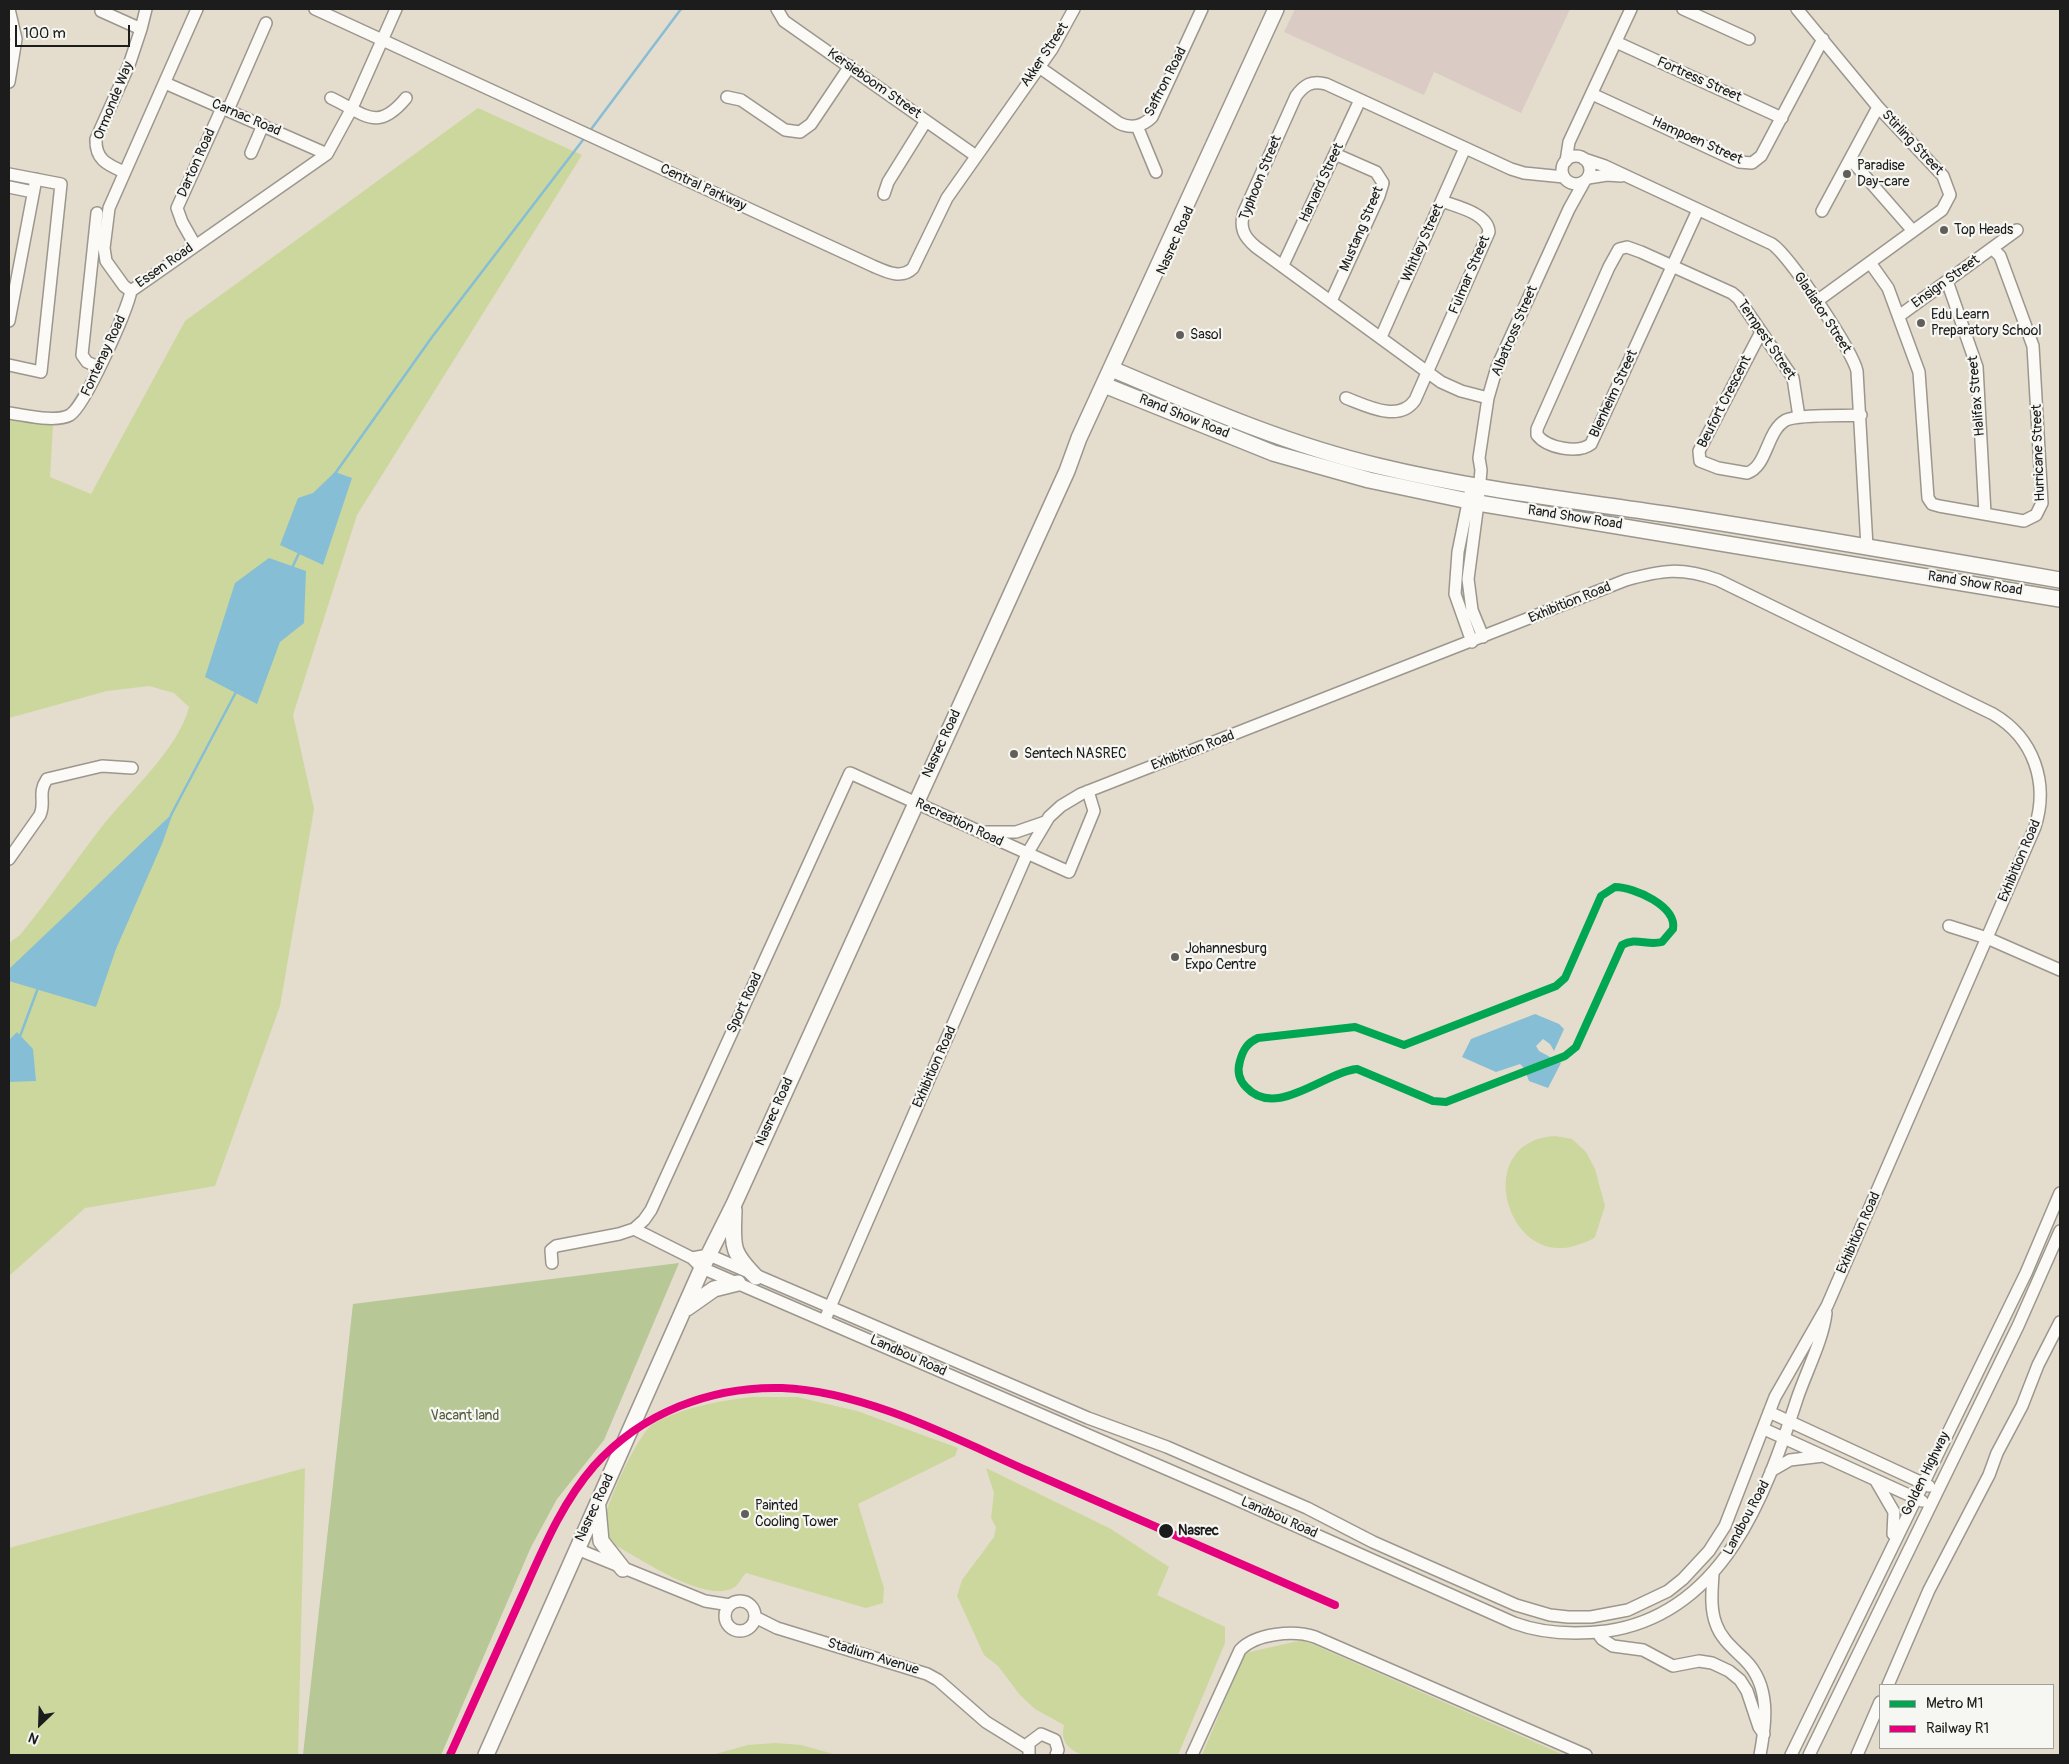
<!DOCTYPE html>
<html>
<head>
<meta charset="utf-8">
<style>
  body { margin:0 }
  #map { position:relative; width:2069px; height:1764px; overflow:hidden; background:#e4dccc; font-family:Pangolin,sans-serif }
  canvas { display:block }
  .frame { position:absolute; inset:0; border:10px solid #1c1c1c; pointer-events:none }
  .legend { position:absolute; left:1879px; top:1684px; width:175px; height:65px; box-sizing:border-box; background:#f6f6f2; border:1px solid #9f9f9c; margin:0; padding:6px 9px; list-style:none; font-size:15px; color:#1c1c1c }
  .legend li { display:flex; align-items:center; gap:10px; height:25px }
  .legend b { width:25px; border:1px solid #9f9f9c }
  .north { position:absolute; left:15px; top:1699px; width:50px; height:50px; -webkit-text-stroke:4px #f6f6f2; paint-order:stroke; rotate:204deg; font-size:14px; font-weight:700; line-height:20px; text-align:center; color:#1c1c1c }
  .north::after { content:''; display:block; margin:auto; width:18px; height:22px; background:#1c1c1c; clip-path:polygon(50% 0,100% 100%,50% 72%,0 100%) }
  .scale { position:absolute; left:15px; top:25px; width:115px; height:22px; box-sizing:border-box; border:2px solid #1c1c1c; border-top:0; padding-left:6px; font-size:15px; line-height:18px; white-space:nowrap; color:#1c1c1c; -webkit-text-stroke:4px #f6f6f2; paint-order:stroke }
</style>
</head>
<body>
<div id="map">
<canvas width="2069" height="1764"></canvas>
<div class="frame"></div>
<ul class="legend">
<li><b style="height:6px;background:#00a651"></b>Metro M1</li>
<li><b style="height:6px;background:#e5007d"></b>Railway R1</li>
</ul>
<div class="north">N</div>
<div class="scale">100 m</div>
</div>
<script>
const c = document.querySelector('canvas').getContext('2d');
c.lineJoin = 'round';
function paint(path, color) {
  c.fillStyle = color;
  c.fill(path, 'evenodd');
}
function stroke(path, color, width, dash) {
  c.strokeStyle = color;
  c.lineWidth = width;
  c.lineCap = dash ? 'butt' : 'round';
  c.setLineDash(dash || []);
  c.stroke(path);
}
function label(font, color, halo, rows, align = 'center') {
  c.font = font + ' Pangolin,sans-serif';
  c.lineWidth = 4.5;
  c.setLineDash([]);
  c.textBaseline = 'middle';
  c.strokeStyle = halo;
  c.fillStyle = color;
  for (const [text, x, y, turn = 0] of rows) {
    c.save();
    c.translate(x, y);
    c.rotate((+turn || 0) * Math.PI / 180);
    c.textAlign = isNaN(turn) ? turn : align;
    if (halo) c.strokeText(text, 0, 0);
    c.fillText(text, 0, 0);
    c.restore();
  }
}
paint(new Path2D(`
  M 1295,9 L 1570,9 L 1521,113 L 1434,72 L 1424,95 L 1284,32 Z`), '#daccc5');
paint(new Path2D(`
  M 478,108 L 582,155 L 357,515 L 293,715 L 314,809 L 280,1006 L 215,1186 L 85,1208 L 9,1276 L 9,943 L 20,935 C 48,901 73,864 100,829 C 127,794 179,749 189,707 L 174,693 L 149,686 L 107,691 L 9,718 L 9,416 L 53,425 L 50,477 L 91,494 L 185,321 Z
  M 1555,1136 L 1572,1139 L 1586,1152 L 1595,1169 L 1605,1206 L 1595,1237 C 1589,1242 1582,1243 1574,1246 C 1506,1266 1471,1141 1555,1136 Z
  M 752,1397 L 797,1397 L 857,1411 L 958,1448 L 955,1456 L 858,1504 L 884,1588 L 883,1603 L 866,1608 L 746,1573 C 742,1577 738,1586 733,1588 C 704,1603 641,1559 615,1545 C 609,1539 604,1535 604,1526 C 603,1509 639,1432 653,1424 C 683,1407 719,1401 752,1397 Z
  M 305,1468 L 298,1755 L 9,1755 L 9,1548 Z
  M 986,1468 L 1111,1529 L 1169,1567 L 1157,1595 L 1225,1627 L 1225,1643 L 1178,1755 L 1082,1755 C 1068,1749 1060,1741 1064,1725 L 1035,1709 L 1020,1695 L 998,1666 L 984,1655 L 957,1596 L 962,1580 L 994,1537 L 996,1527 L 991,1518 L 994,1493 Z
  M 1303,1640 L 1564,1755 L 1202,1755 L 1245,1653 Z
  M 775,1743 L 801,1745 L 837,1755 L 712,1755 L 748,1745 Z`), '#ccd79e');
paint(new Path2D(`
  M 679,1263 L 604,1440 L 557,1499 L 531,1547 L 441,1755 L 303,1755 L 353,1304 Z`), '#b7c795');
paint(new Path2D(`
  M 335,472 L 352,478 L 323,565 L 280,545 L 298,498 L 313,493 Z
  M 269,558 L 306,571 L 304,623 L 280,642 L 257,704 L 205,677 L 235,583 Z
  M 173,813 L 162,844 L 116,949 L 96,1007 L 9,981 L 9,969 Z
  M 1535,1014 L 1559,1024 L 1564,1029 L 1554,1051 L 1550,1044 L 1543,1039 L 1536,1046 L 1539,1051 L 1561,1063 L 1548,1088 L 1529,1081 L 1524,1068 L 1520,1064 L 1496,1072 L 1462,1057 L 1471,1039 Z
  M 17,1032 L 33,1049 L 36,1081 L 9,1082 L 9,1040 Z`), '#86bed5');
stroke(new Path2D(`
  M 589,132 L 681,9
  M 334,475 L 432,337 L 586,136
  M 292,568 L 300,551
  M 171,815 L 236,692
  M 19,1039 L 38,988`), '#86bed5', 2.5);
const minor = new Path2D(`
  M 315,9 L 873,266 C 885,271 901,280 913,268 L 947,198 L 1052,49 L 1074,9
  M 777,9 L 784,21 L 976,156
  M 1683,9 L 1749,39
  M 1797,9 L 1878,107 L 1943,176 L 1950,195 L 1942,210 L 1817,301
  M 101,11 L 141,29 L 129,65 L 96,139 C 95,160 108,165 124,172
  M 141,29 L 146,9
  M 1616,42 L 1782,118
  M 1039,67 L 1119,123 C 1131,129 1143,126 1152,117 L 1202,9
  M 9,82 L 16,39 L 9,9
  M 165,83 L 327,154
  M 1592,94 L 1739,162 L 1752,163 L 1761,156 L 1823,39
  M 727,97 L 741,100 L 785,130 L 800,132 L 811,124 L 850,66
  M 331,98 C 365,114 377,133 406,98
  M 228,110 L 266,23
  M 1137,126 L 1156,172
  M 251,153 L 263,125
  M1562 170a14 14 0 1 1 28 0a14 14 0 1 1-28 0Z
  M 1584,159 L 1605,166 L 1772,244 C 1790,256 1852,350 1857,371 L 1867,547
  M 1851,160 L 1913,231
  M 1566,161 L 1569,142 L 1631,9
  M 9,174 L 61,184 L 41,372 L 9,365
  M 1588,178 L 1607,175 L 1621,176
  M 9,187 L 33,192
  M 884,194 L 888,182 L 926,121
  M 1698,210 L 1591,444 C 1578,454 1547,448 1537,435 L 1537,429 L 1609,267 L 1619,249 L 1627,247 L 1641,252 L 1732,293 L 1738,298 L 1793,378 L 1799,417
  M 1822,211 L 1878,107
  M 97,213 L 82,355 L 87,362 L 98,367
  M 195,245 L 182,222 L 177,208 L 222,108
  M 1871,264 L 1888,288 L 1919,372 L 1928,498 L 1932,504 L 1939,506 L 2024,521 L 2036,515 L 2042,503 L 2033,346 L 2000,256 L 1992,248
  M 1283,265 L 1360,100
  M 1947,281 L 1977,367 L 1985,514
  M 131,291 L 327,154 L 352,108 L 396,9
  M 131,291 L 124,286 L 106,261 L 104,248 L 109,208 L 197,9
  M 1331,301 L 1379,196 L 1383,183 L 1376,172 L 1335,154
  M 1899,316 L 2017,230
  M 9,321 L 36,179
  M 1761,332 L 1699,451 L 1700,461 L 1718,468 L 1747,473 C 1768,466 1766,431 1786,420 C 1798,414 1844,416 1861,415
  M 1381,337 L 1465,148
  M 1346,398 C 1367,406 1399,423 1415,400 L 1489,232 C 1488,213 1457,207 1442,201
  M 1488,398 L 1461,391 L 1441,382 L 1256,247 C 1244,237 1239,228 1244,212 L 1296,96 C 1304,85 1312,80 1326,84 L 1511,169 L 1524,173 L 1564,177
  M 9,413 C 25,415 55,423 70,415 C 85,406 127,311 131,291
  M 1470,493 L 1458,552 L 1455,594 L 1472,642
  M 1483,637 L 1472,610 L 1468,579 L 1478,503 L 1481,470 L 1479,458 L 1488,398 L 1497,367 L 1569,209 L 1584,182
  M 986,832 L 1016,832 L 1045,822
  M 9,859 L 40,815 C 46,801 37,794 47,779 L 102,766 L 132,768
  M 1949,926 L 1987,938 L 2060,970
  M 634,1229 L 644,1220 L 651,1210 L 850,773 L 1069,872 L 1094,811 L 1088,791
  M 692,1258 L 709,1255 L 1088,1418 L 1167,1447 L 1307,1508 L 1373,1542 L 1516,1605 L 1550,1615 L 1568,1617 L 1591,1617 L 1628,1610 L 1668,1591 L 1683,1579 L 1709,1551 L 1725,1526 L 1775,1397 L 1827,1306 L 2035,827 C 2049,783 2034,738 1993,714 L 1718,580 C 1681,567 1662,570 1626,580 L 1081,794 L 1061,806 L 1049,817 L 1027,854 L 830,1307 L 825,1320
  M 552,1263 L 551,1250 L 556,1246 L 619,1234 L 634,1229 L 692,1258 L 702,1268 L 1222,1493 L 1514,1623 C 1544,1634 1575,1635 1607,1631 C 1723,1614 1765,1497 1797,1399 C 1806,1372 1823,1340 1826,1313
  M 1769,1412 L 1929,1486
  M 1764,1429 L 1922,1501
  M 1771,1471 L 1790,1460 L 1823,1456
  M 1876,1481 L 1894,1512 L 1893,1534
  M 577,1549 L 705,1601 L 730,1605
  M 1713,1574 C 1712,1591 1710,1608 1716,1624 C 1721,1639 1734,1649 1745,1660 C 1771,1686 1766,1723 1760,1755
  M725 1616a15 15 0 1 1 30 0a15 15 0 1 1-30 0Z
  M 755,1617 L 777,1628 L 927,1674 L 938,1680 L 986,1722 L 1028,1748
  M 1597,1632 L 1602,1639 L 1613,1646 L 1643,1650 L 1673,1666 L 1699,1661 L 1712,1663 L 1729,1671 L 1740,1680 L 1747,1691 L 1759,1727 L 1764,1734
  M 1888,1685 L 1929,1590 L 1989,1475 L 1997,1453 L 2022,1406 L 2038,1365 L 2060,1322
  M 1029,1754 L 1029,1743 L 1041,1734 L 1055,1740 L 1058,1750 L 1056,1755
  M 1192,1755 L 1240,1650 C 1256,1633 1294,1630 1315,1637 L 1586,1755
  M 1791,1755 L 2026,1273 L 2060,1193
  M 1809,1755 L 2018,1326 L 2060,1231
  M 1857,1755 L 1880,1702`);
const major = new Path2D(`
  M 1112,369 C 1199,406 1285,444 1378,466 C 1477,490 1578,501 1678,516 C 1806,536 1933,558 2060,580
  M 1104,385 L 1273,453 L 1369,480 L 1478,503 L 2060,599
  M 734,1210 C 733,1246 730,1251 756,1277
  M 687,1308 L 714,1289 L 738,1283
  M 598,1508 L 601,1541 L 623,1569
  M 486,1755 L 702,1268 L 734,1204 L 1067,471 L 1079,438 L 1276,9`);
stroke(minor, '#9c978e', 14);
stroke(major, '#9c978e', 18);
stroke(minor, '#fbfaf7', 11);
stroke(major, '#fbfaf7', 15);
stroke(new Path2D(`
  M 450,1755 C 473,1703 497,1652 520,1600 C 541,1554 560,1505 594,1466 C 641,1413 711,1386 782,1388 C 864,1391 954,1438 1028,1471 C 1131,1515 1233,1560 1335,1605`), '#e5007d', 8);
stroke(new Path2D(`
  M 1615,887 C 1634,887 1677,906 1673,929 L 1662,942 C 1647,946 1636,937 1622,945 L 1576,1047 L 1565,1056 L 1446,1102 L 1433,1101 L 1357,1069 C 1324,1072 1276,1120 1246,1087 C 1239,1080 1237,1071 1240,1061 C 1243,1050 1247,1043 1258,1038 L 1355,1027 L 1404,1045 L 1556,986 L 1565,978 L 1601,896 Z`), '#00a651', 8);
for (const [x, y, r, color] of [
  [1847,174,5,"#625f5a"],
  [1944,230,5,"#625f5a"],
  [1921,323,5,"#625f5a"],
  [1180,335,5,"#625f5a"],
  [1014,754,5,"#625f5a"],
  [1175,957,5,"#625f5a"],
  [745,1514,5,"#625f5a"],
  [1166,1531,8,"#1c1c1c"]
]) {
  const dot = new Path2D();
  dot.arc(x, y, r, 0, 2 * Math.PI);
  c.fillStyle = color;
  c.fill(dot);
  stroke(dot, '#f6f6f2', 2);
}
label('14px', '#1c1c1c', '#f6f6f2', [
  ["Akker Street",1045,55,-56],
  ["Fortress Street",1699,80,24],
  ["Saffron Road",1166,82,-63],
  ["Kersieboom Street",874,84,35],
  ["Ormonde Way",114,101,-68],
  ["Carnac Road",246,118,23],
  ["Hampoen Street",1697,141,24],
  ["Stirling Street",1912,143,47],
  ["Darton Road",197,163,-66],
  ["Typhoon Street",1261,178,-68],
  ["Harvard Street",1322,183,-65],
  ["Central Parkway",703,188,25],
  ["Mustang Street",1362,229,-67],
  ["Nasrec Road",1176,241,-66],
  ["Whitley Street",1423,243,-66],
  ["Essen Road",165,266,-35],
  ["Fulmar Street",1470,275,-67],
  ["Ensign Street",1946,282,-36],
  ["Gladiator Street",1822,313,57],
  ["Albatross Street",1515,331,-67],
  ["Tempest Street",1766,340,56],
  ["Fontenay Road",104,356,-65],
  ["Blenheim Street",1614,394,-65],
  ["Halifax Street",1977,396,-95],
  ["Beufort Crescent",1725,402,-63],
  ["Rand Show Road",1184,417,22],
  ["Hurricane Street",2039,453,-92],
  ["Rand Show Road",1575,518,9],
  ["Rand Show Road",1975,584,9],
  ["Exhibition Road",1570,603,-22],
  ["Nasrec Road",942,744,-65],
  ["Exhibition Road",1193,751,-21],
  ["Recreation Road",959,823,25],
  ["Exhibition Road",2020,861,-67],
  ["Sport Road",745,1003,-65],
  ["Exhibition Road",935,1067,-66],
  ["Nasrec Road",775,1112,-66],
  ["Exhibition Road",1859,1233,-66],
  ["Landbou Road",908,1356,24],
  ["Golden Highway",1926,1474,-64],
  ["Nasrec Road",595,1508,-65],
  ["Landbou Road",1279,1518,24],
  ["Landbou Road",1747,1518,-62],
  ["Stadium Avenue",873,1657,17]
]);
label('14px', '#1c1c1c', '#f6f6f2', [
  ["Paradise",1857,166],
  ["Day-care",1857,182],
  ["Top Heads",1954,230],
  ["Edu Learn",1931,315],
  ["Preparatory School",1931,331],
  ["Sasol",1190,335],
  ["Sentech NASREC",1024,754],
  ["Johannesburg",1185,949],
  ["Expo Centre",1185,965],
  ["Painted",755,1506],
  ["Cooling Tower",755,1522]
], 'left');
label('14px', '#535c3c', '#f6f6f2', [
  ["Vacant land",465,1416]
]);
label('bold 14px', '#1c1c1c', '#f6f6f2', [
  ["Nasrec",1178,1531]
], 'left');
</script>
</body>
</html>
